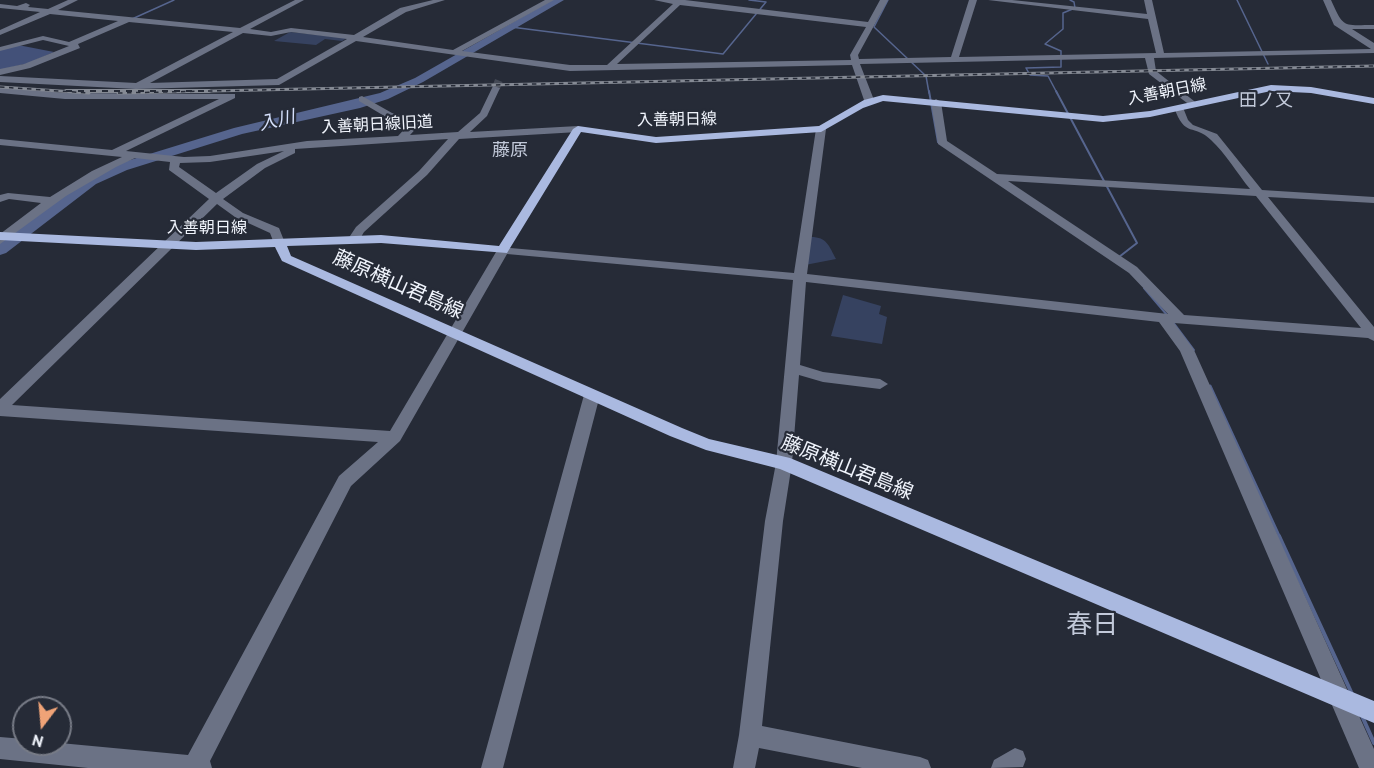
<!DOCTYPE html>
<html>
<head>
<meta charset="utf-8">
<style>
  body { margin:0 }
  #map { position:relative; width:1374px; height:768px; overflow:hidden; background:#262b37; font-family:"PT Sans",sans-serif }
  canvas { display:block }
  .north { position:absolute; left:12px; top:696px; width:60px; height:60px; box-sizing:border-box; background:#262b37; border:2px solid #777b86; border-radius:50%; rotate:196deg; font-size:16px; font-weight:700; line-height:24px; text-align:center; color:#f0f4fc }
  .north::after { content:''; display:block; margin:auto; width:21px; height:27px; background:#efa377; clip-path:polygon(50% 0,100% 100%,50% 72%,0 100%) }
</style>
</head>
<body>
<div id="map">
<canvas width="1374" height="768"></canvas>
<div class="north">N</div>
</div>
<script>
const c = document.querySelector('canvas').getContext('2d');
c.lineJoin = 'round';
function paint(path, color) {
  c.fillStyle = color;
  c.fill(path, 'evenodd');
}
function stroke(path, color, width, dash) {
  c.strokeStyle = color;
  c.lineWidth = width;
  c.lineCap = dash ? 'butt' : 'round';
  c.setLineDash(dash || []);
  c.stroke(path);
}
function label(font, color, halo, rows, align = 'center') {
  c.font = font + ' "PT Sans","Noto Sans JP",sans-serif';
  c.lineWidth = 4.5;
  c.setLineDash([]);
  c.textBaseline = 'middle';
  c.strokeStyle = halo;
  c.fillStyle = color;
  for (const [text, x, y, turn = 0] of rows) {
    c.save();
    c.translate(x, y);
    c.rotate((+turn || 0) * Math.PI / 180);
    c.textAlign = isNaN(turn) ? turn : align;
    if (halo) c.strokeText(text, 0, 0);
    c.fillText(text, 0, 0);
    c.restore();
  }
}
paint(new Path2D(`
  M 290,32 L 347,38 L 342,41 L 325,39 L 316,45 L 274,41 Z
  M 811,237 C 827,237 829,246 836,259 L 805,265 Z
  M 843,295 L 881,306 L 879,314 L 887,317 L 882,344 L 831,336 Z`), '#364260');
paint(new Path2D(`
  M 18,45 L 54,52 L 29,63 L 0,70 L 0,50 Z`), '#435179');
stroke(new Path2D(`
  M 888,0 L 874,27 L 926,76 L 929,93
  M 1237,0 L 1268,64
  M 132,19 L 174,0
  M 511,27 L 723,54 L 766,2 L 749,0
  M 1057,93 L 1048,76 L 1030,75 L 1026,68 L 1061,67 L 1061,51 L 1045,44 L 1063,29 L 1063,13 L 1075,8 L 1074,2 L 1070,0`), '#56658e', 1.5);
stroke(new Path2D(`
  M 929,91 L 938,142
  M 1056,91 L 1137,243 L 1119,257
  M 1144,288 L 1167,315
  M 1173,322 L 1194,350`), '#56658e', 2);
stroke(new Path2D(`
  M 1210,386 L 1280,538`), '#56658e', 3);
stroke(new Path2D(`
  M 1279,536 L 1352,694
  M 1362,716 L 1374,743`), '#56658e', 4);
paint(new Path2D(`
  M 552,0 L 564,0 L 423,82 L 388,99 L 360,108 L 242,134 L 127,170 L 96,184 L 6,253 L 0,255 L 0,242 L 86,178 L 117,164 L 234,128 L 380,93 L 415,78 Z`), '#56658e');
stroke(new Path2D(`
  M 496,88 L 499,80`), '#444955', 8, [8, 4]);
paint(new Path2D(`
  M 68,0 L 78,0 L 58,10 L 240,28 L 295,0 L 304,0 L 250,29 L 271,32 L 291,28 L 354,35 L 400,8 L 433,0 L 445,0 L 406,12 L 363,37 L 453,50 L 545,0 L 554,0 L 462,51 L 570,65 L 607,65 L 673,4 L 654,0 L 685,0 L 868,22 L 880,0 L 888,0 L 858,55 L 859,59 L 951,57 L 969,0 L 977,0 L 959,57 L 1156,53 L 1148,19 L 988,0 L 1012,0 L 1147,14 L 1144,0 L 1152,0 L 1164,53 L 1371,49 L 1334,25 L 1323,0 L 1331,0 C 1344,29 1343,25 1374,25 L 1374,29 L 1352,29 L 1374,43 L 1374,53 L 1154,58 L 1156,71 L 1194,101 L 1196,103 L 1191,106 L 1149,74 L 1145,58 L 860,64 L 874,100 L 869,103 L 864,100 L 852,65 L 570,71 L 356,41 L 279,85 L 136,89 L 0,82 L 0,76 L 136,83 L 233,32 L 129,22 L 78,44 L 80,48 L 30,68 L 0,75 L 0,69 L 24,64 L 69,46 L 43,40 L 0,51 L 0,47 L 43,36 L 69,42 L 118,21 L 50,14 L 0,35 L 0,30 L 40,12 L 0,8 L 0,4 L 17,6 L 26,3 L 30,5 L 28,7 L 48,9 ZM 680,5 L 866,27 L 850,55 L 851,60 L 617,64 ZM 291,32 L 347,39 L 277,79 L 150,83 L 243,33 L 271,36 Z
  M 493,86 L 500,88 L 487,116 L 470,132 L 578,126 L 583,129 L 578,132 L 459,139 L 427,175 L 364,232 L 358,242 L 354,243 L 348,239 L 356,227 L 419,171 L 448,139 L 295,149 L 295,153 L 265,168 L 223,199 L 243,213 L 279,228 L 285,243 L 283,246 L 275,246 L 270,233 L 235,217 L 217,204 L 12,405 L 390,431 L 499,247 L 794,273 L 816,129 L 821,126 L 826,129 L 807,274 L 1168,314 L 1129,273 L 938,144 L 931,102 L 936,99 L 941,102 L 947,141 L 997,174 L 1250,189 C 1237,173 1226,154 1211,140 C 1194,123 1185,139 1174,107 L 1182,105 L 1188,120 L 1193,125 L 1217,134 L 1262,190 L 1374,197 L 1374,203 L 1268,197 L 1374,327 L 1374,341 L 1368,338 L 1174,323 L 1194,350 L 1374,749 L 1374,768 L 1359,768 L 1180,351 L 1159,322 L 806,282 L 800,365 L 823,372 L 880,379 L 888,384 L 880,389 L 823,382 L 799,375 L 792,463 L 783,521 L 762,726 L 920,757 L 928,760 L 931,768 L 862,768 L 759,748 L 755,768 L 733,768 L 739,735 L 765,521 L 776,463 L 793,280 L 507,254 L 400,441 L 351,486 L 210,761 L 212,768 L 88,768 L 0,759 L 0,737 L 24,739 L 24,744 L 60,743 L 188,755 L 339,476 L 378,442 L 0,416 L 0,399 L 209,199 L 169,170 L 170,162 L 135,158 L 116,167 L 66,196 L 0,244 L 0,234 L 41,203 L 9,199 L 0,202 L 0,195 L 8,193 L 50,197 L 92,171 L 122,157 L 0,145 L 0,139 L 112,150 L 219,99 L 65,99 L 0,93 L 0,87 L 65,93 L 235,94 L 235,98 L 126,151 L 184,157 L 210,156 L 307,141 L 398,136 L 410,123 L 386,117 L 359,101 L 359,97 L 362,96 L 392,113 L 420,120 L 422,122 L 410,135 L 458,132 L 480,113 ZM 284,151 L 257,164 L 216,193 L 179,167 L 180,163 L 210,162 ZM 1008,181 L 1256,196 L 1361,328 L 1184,315 L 1137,267 Z
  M 592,390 L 600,395 L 503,768 L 481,768 L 584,395 Z
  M 1015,748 L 1023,751 L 1026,759 L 1023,767 L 991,768 L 994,760 Z`), '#6b7285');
paint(new Path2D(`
  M 1271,85 L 1311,87 L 1374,98 L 1374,104 L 1311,93 L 1271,91 L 1150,117 L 1103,122 L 883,101 L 863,108 L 821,132 L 656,143 L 581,132 L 507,253 L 381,243 L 287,246 L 291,256 L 307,263 L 682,428 L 709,439 L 790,458 L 1374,701 L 1374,723 L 780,469 L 706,450 L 670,436 L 282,261 L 275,247 L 196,250 L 0,240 L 0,232 L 196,242 L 381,235 L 499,246 L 573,129 L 578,126 L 656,137 L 819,126 L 864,100 L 883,95 L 1103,116 L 1150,111 Z`), '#aab9e0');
const railFar1 = new Path2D(`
  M 0,87 L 89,93
  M 118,93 L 1374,66`);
const rail = new Path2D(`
  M 66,91 L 209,91`);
stroke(railFar1, '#858a94', 3);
stroke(rail, '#858a94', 4);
stroke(railFar1, '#262b37', 1.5, [4.5]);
stroke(rail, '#262b37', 2, [6]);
label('16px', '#f0f4fc', '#262b37', [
  ["入善朝日線",1167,92,-11],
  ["入善朝日線",677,120,-1],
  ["入善朝日線旧道",377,125,-3],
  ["入善朝日線",207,228]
]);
label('18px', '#c2c9d9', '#262b37', [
  ["田ノ又",1266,101],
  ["藤原",510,151]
]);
label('italic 18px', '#d6e1fc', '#262b37', [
  ["入川",277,121,-13]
]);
label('20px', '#f0f4fc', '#262b37', [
  ["藤原横山君島線",398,285,24],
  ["藤原横山君島線",847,468,22]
]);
label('26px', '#c2c9d9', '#262b37', [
  ["春日",1092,626]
]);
</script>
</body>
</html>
